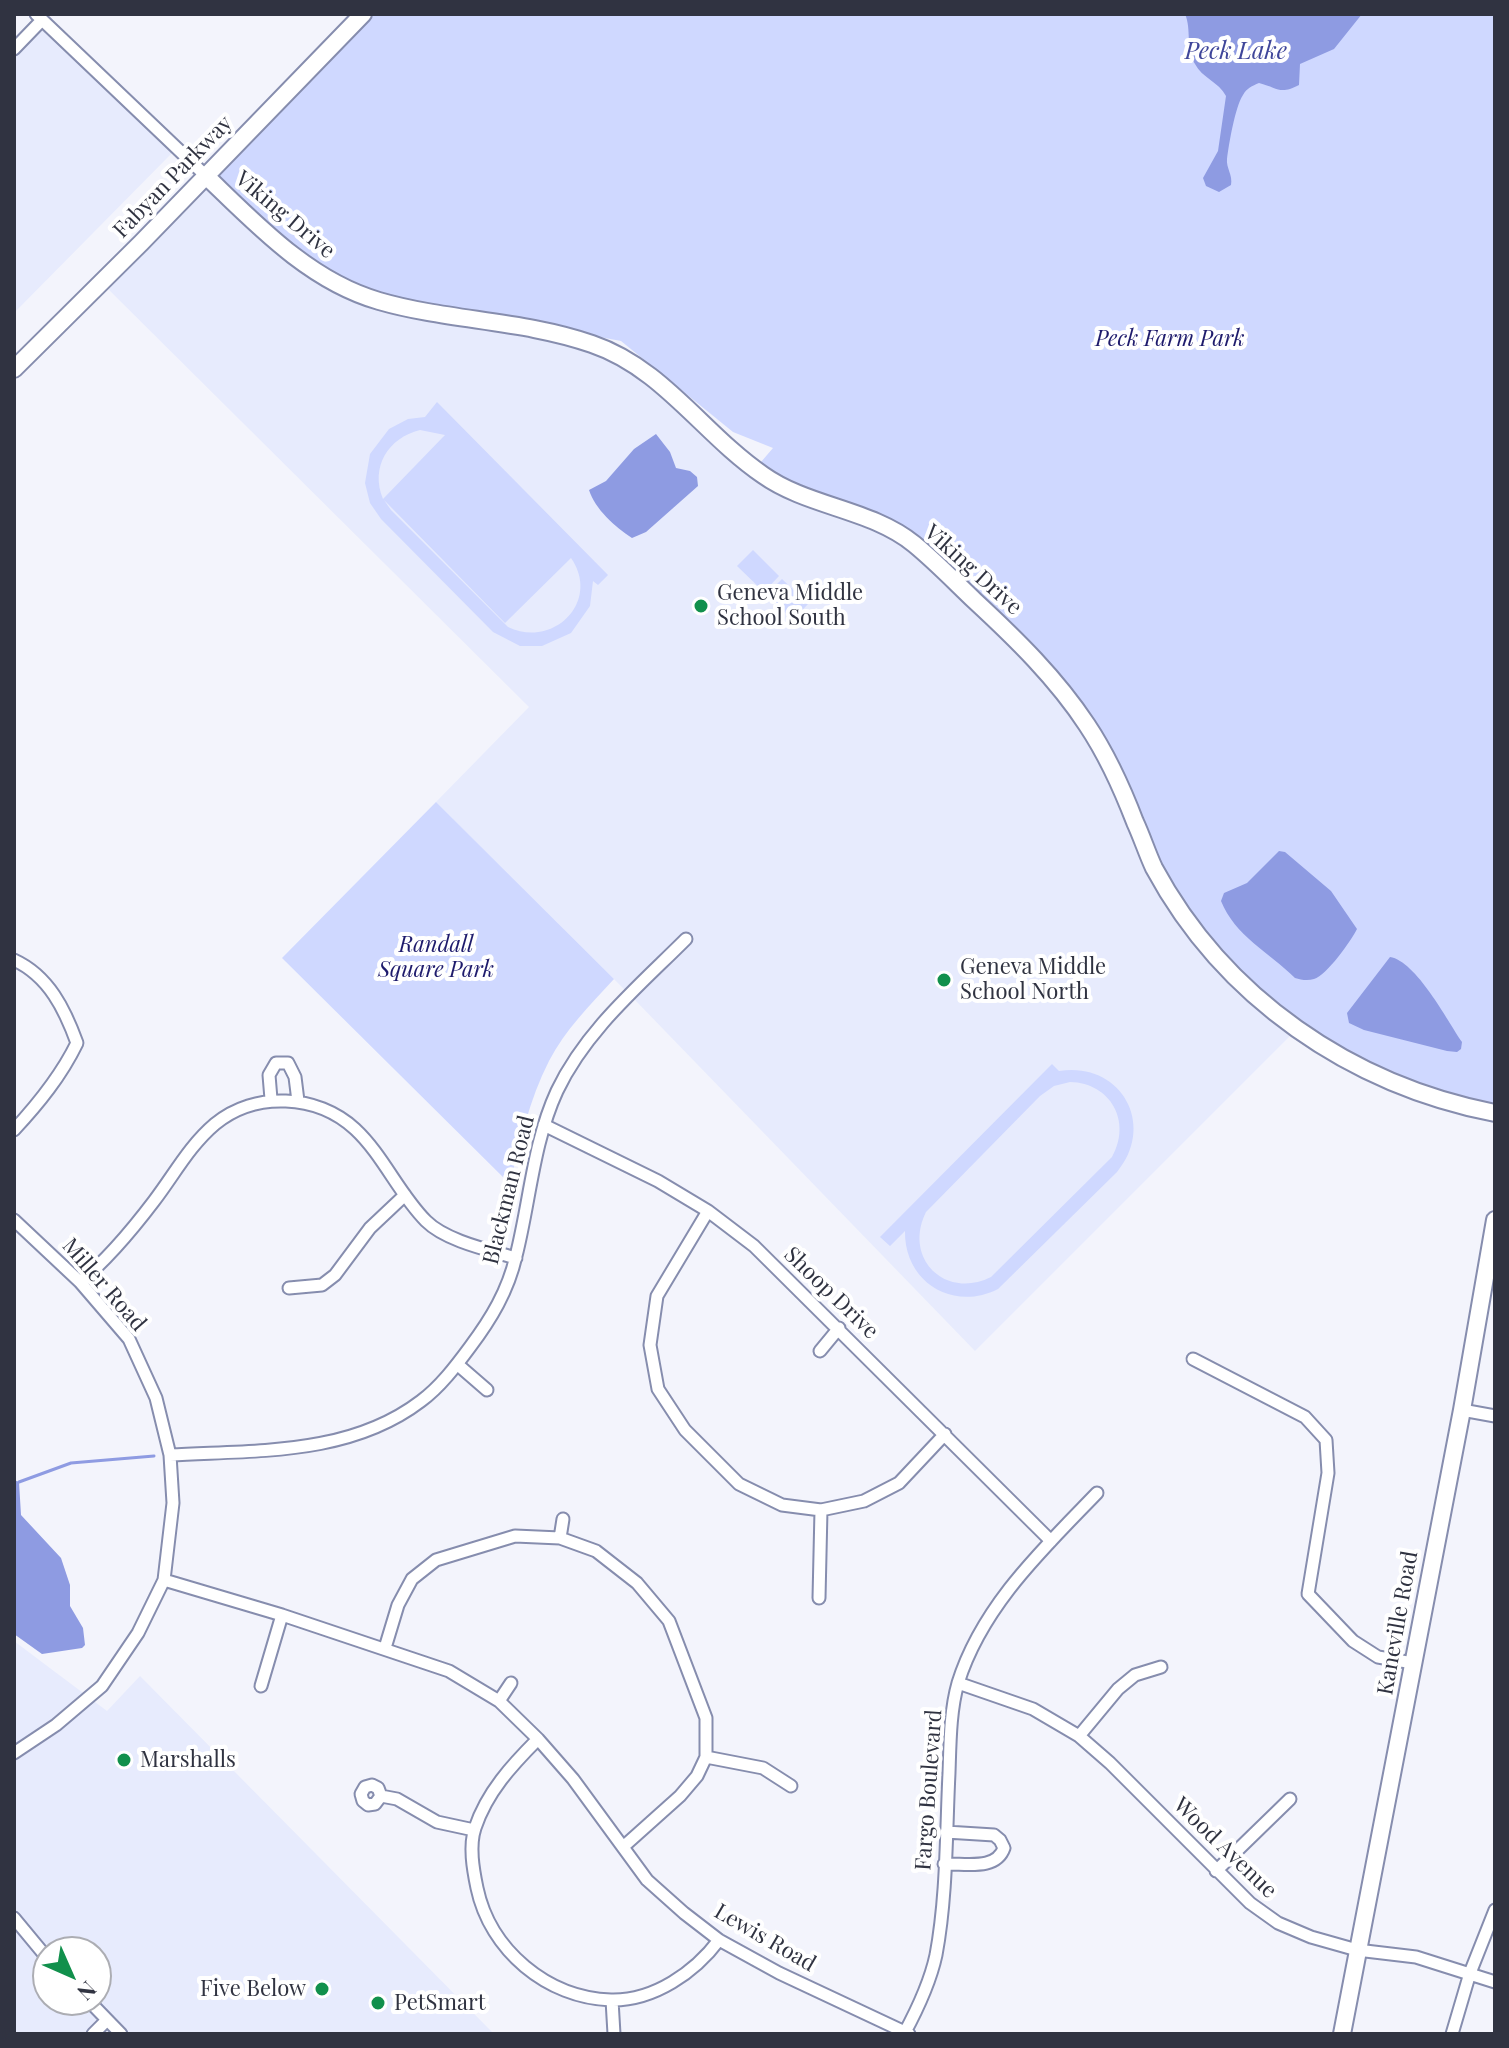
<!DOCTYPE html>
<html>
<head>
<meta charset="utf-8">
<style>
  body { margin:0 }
  #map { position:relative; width:1509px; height:2048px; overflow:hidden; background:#f3f4fc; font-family:"Playfair Display",serif }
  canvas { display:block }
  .frame { position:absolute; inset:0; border:16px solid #303341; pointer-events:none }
  .north { position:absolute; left:32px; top:1936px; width:80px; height:80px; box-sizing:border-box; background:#fff; border:2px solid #acadb3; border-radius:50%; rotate:135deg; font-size:22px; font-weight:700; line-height:32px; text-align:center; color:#303341 }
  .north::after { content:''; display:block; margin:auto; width:28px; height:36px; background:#11904c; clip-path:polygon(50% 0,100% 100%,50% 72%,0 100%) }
</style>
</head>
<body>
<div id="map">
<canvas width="1509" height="2048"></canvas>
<div class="frame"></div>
<div class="north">N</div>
</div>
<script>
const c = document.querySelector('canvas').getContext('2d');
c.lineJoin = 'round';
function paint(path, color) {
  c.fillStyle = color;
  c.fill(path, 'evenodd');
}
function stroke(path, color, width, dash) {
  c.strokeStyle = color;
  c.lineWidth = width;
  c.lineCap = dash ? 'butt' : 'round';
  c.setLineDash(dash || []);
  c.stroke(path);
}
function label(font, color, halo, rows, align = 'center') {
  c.font = font + ' "Playfair Display",serif';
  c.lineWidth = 8;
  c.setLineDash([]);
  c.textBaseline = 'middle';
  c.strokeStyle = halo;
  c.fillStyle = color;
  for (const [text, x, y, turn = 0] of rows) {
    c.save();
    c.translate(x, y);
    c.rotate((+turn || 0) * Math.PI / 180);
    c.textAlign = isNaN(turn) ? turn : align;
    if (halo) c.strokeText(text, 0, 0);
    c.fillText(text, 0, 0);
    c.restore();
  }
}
paint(new Path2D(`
  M 43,27 L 173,152 L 14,313 L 14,57 Z
  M 205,183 L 296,263 L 561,338 L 612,356 L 658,386 L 754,478 L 900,540 L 1056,689 L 1253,1000 L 1291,1035 L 975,1351 L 635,1000 L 436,802 L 529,707 L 104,285 Z
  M 14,1641 L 107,1711 L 140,1676 L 494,2034 L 14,2034 ZM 48,1952 L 96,1952 L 96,2000 L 48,2000 Z`), '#e7ebfd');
paint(new Path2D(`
  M 364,14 L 1495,14 L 1495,1113 L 1450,1104 L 1297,1030 L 1190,926 L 1086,723 L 911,541 L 755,469 L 773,448 L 733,432 L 621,341 L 353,291 L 205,175 Z
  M 437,402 L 608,575 L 598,585 L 593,581 L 590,606 L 571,633 L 542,646 L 520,646 L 493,632 L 381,519 L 370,503 L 365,483 L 370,454 L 389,429 L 408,419 L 425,417 ZM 420,430 L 445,435 L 383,499 C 370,467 388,438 420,430 ZM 384,500 L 505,623 L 571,558 C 601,601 554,649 508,627 L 391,510 Z
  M 753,550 L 779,576 L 764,592 L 737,566 Z
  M 782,579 L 808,604 L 793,620 L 766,595 Z
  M 436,802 L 614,979 C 590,1005 565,1030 549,1061 C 529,1100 520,1142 510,1184 L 282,958 Z
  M 1052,1064 L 1059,1071 C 1120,1061 1157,1124 1117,1172 L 998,1289 C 953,1312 904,1282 905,1231 L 890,1246 L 880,1237 ZM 1070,1082 C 1111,1083 1132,1122 1112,1157 L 991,1277 C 945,1300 903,1258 926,1212 L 1040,1096 L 1054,1086 Z`), '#cfd8ff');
paint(new Path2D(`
  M 1185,14 L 1362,14 L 1334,49 L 1300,64 L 1299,85 C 1280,95 1278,88 1259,83 C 1252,86 1247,88 1243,95 C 1235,107 1229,144 1227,159 C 1226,168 1233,175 1231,185 L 1219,192 L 1206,186 L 1203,178 L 1218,151 L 1226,96 C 1219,82 1202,78 1195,64 C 1185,48 1192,30 1185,14 Z
  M 656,434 L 670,452 L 676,468 L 690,471 L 697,477 L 698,486 L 646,532 L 632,538 C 615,527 595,509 589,490 L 606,481 L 634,449 Z
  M 1279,851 L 1285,852 L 1331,891 L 1357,929 C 1351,941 1327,975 1314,979 C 1308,981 1301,980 1295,978 C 1269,952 1235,936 1221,901 L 1224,893 L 1247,883 Z
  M 1390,957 C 1416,961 1447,1020 1462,1042 L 1461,1049 L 1457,1052 L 1447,1051 L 1364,1030 L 1349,1023 L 1347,1013 Z
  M 14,1480 L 19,1482 L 21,1515 L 61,1558 L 70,1585 L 70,1606 L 83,1628 L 85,1645 L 82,1648 L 42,1654 L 14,1634 Z`), '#8e9be2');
stroke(new Path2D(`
  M 19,1482 L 71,1463 L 154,1456`), '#8e9be2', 3);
const street = new Path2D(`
  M 36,14 L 205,175
  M 14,49 L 42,20
  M 14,960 C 49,976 65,1010 77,1043 C 61,1076 39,1103 14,1130
  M 271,1099 L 269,1075 L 276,1063 L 288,1063 L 295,1077 L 298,1101
  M 544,1125 L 658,1181 L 708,1211 L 754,1246 L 1051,1541
  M 708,1211 L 657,1296 L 650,1345 L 658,1389 L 685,1430 L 739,1484 L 782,1505 L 821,1510 L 864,1501 L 899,1483 L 945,1434
  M 14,1220 L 80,1282 L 129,1339 L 156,1398 L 170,1455 L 173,1503 L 164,1580 L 138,1633 L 102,1686 L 56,1725 L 14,1753
  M 80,1282 C 108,1259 132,1230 154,1201 C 174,1175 189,1146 215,1124 C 255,1091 317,1094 355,1129 C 383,1155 399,1194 426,1221 C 446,1241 489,1250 516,1258
  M 289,1288 L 322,1285 L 335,1275 L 370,1228 L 405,1195
  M 820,1351 L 839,1328
  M 1193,1359 L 1305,1417 L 1326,1440 L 1328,1473 L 1308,1594 L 1353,1641 L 1378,1657 L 1413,1663
  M 457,1364 L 487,1390
  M 1462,1410 L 1495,1416
  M 170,1455 C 255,1450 349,1456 421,1401 C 440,1387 456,1366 470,1347 C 491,1319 508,1291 516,1256 C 530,1201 533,1143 557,1091 C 586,1030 639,986 686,939
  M 560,1538 L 563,1519
  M 164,1580 L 282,1615 L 449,1671 L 499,1701 L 538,1739 L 573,1779 L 647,1880 L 684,1913 L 719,1940 L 779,1973 L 909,2034
  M 819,1598 L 821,1510
  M 385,1648 L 398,1605 L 412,1579 L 436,1560 L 515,1536 L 560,1538 L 596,1551 L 637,1583 L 669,1621 L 706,1718 L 706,1757 L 697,1776 L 680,1796 L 623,1847
  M 958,1683 L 1033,1709 L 1079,1736 L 1110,1763 L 1250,1903 L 1278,1923 L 1311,1937 L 1357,1950 L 1416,1957 L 1495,1982
  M 261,1686 L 282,1615
  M 499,1701 L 511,1683
  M 1079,1736 L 1118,1689 L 1135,1675 L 1161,1667
  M 538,1739 C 512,1765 487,1792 475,1828 C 469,1846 473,1869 477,1888 C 490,1950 547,1998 611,2000 C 654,2001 695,1972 719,1940
  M 706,1757 L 763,1768 L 791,1786
  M 381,1796 L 375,1804 L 368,1805 L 363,1801 L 361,1794 L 365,1787 L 372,1785 L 378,1788 L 381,1796 L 397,1799 L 437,1822 L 474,1830
  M 944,1864 C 965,1863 996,1871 1004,1848 L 1000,1840 L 994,1835 L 946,1832
  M 1216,1871 L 1290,1799
  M 14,1918 L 48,1959
  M 88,2000 L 121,2034
  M 612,2000 L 614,2034
  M 93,2034 L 107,2020
  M 904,2034 C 917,2010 930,1983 936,1955 C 947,1896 946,1833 949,1773 C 950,1744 950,1711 958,1683 C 982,1606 1043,1549 1097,1493
  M 1452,2034 L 1470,1973 L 1495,1910`);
const secondary = new Path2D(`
  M 205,175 C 256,224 309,281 379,301 C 448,321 523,320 592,344 C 663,368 703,434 763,475 C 808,507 871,509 914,544 C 936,562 955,582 975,601 C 1016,639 1056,678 1087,725 C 1107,755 1122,788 1135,822 C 1142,837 1147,853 1154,868 C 1224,998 1351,1085 1495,1113
  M 14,369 L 141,243 L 363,14
  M 1342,2034 L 1462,1410 L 1495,1220`);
stroke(street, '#868dae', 15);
stroke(secondary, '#868dae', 20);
stroke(street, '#fff', 11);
stroke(secondary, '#fff', 16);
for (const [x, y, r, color] of [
  [701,606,8,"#11904c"],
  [944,980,8,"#11904c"],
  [124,1760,8,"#11904c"],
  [322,1989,8,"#11904c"],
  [378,2003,8,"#11904c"]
]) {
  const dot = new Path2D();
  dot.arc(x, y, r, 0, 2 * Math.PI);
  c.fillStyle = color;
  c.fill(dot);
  stroke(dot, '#fff', 3);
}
label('22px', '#303341', '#fff', [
  ["Fabyan Parkway",173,177,-46],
  ["Viking Drive",285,215,40],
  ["Viking Drive",973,570,42],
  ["Blackman Road",509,1190,-76],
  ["Miller Road",104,1285,49],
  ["Shoop Drive",831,1293,44],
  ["Kaneville Road",1398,1623,-80],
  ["Fargo Boulevard",929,1790,-86],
  ["Wood Avenue",1225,1848,44],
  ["Lewis Road",765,1938,30]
]);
label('italic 22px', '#1e1b6c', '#fff', [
  ["Peck Farm Park",1170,339],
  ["Randall",436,945],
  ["Square Park",436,970]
]);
label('22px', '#303341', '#fff', [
  ["Geneva Middle",717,593],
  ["School South",717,618],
  ["Geneva Middle",960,967],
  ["School North",960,992],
  ["Marshalls",140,1760],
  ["Five Below",306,1989,"right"],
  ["PetSmart",394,2003]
], 'left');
label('italic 24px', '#3f469a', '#fff', [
  ["Peck Lake",1236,52]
]);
</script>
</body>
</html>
